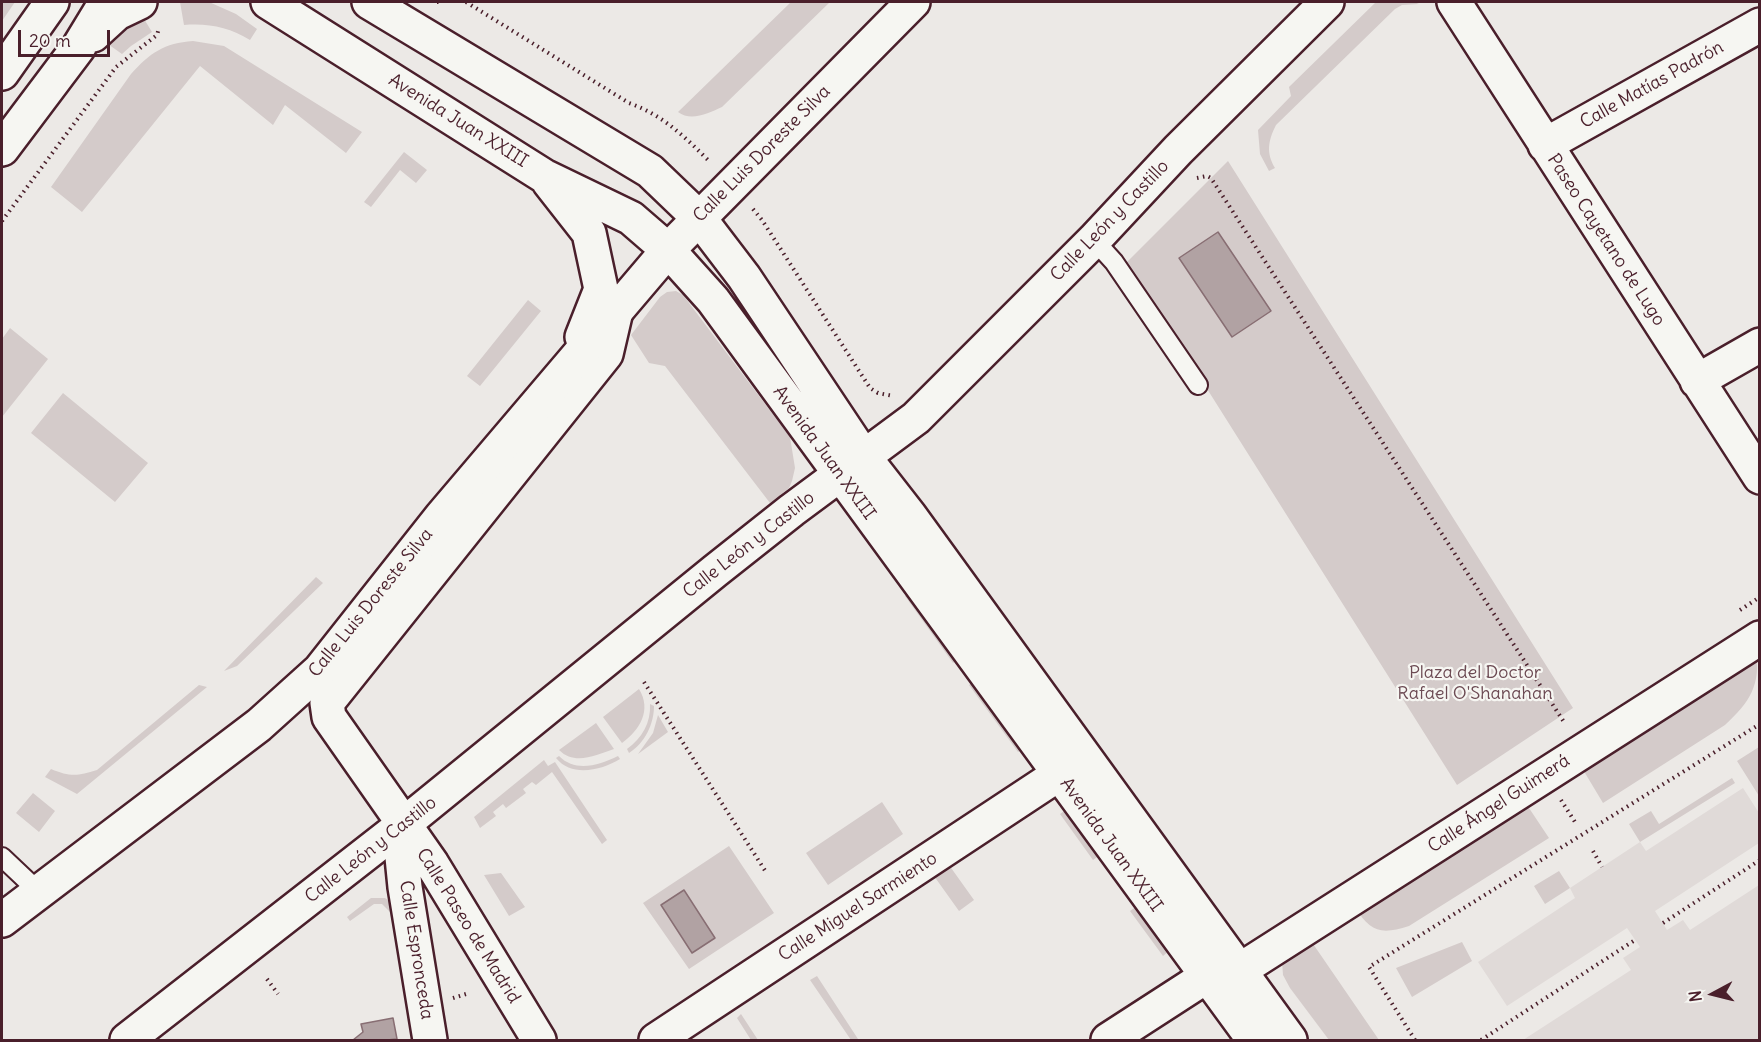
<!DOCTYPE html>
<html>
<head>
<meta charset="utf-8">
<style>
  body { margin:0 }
  #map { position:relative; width:1761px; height:1042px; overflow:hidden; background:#ece9e6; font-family:Delius,sans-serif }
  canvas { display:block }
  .frame { position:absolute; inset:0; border:3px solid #4a1f2b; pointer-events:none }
  .north { position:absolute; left:1683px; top:964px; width:60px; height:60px; -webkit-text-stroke:4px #f6f6f2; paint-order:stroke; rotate:263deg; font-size:16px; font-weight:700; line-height:24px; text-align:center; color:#4a1f2b }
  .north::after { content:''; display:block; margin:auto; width:21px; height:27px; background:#4a1f2b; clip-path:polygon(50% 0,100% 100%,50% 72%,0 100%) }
  .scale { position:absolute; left:18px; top:30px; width:92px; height:27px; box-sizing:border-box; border:3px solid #4a1f2b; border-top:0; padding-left:8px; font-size:18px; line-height:21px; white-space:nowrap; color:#4a1f2b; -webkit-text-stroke:4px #f6f6f2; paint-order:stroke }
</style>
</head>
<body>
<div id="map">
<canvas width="1761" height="1042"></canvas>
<div class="frame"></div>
<div class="north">N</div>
<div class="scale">20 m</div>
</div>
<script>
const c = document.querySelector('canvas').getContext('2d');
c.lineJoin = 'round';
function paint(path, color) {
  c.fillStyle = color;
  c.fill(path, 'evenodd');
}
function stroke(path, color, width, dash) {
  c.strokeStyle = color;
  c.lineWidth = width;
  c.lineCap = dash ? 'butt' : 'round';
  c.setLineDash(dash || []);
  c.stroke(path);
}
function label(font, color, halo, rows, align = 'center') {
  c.font = font + ' Delius,sans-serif';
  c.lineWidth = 4.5;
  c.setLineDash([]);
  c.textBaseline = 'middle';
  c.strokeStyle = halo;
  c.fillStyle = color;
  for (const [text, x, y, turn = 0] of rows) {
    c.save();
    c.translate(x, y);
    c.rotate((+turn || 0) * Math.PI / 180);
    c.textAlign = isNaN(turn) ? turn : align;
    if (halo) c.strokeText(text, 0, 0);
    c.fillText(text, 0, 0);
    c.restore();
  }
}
paint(new Path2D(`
  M 1743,788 L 1759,813 L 1759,843 L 1655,911 L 1667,930 L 1683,920 L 1690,930 L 1759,885 L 1759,1040 L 1523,1040 L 1631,970 L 1623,958 L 1640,947 L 1627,928 L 1507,1006 L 1478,962 L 1575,898 L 1570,888 L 1602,867 L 1640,842 L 1646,851 Z`), '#e0dad8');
paint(new Path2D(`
  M 2,2 L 15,2 L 2,21 Z
  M 180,2 L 209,2 L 236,14 L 257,29 L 250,40 C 229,27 208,23 184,25 Z
  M 791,2 L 830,2 L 722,107 C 709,113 691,122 678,112 Z
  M 1376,2 L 1414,2 L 1419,4 L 1402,5 L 1395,9 L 1276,125 C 1268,141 1266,153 1275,168 L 1269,171 L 1260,154 L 1258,130 L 1291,96 L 1289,87 Z
  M 141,14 L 152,32 L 131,46 L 122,54 L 105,42 Z
  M 193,41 L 224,46 L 362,132 L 346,153 L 285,105 L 273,125 L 200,66 L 82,212 L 51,187 L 131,74 C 150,53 164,43 193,41 Z
  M 404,152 L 427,170 L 416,183 L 400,170 L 371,207 L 364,202 Z
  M 1228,161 L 1573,708 L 1457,785 L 1127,262 Z
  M 676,291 L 683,295 L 790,437 L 795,468 L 792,481 L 789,488 L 770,503 L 665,366 L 649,363 L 631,335 L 660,297 L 667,292 Z
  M 528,300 L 541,311 L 480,386 L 467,376 Z
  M 10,328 L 48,359 L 2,417 L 2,339 Z
  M 63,393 L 148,463 L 115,502 L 31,433 Z
  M 316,577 L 323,583 L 237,666 L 224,671 Z
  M 911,591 L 959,658 L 953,663 L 905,596 Z
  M 1756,650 C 1761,685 1750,702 1725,725 L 1603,803 L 1579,763 Z
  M 975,681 L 1024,747 L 1018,752 L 969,685 Z
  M 199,685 L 207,687 L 77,794 L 45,777 L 51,769 C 70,777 78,776 97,770 Z
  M 639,689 C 652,710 640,730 622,743 L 603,717 Z
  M 650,704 L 654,706 C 654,724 645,743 629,753 L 627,749 C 642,738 651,723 650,704 Z
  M 658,715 L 668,732 L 638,754 L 653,733 Z
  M 596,723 L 614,749 C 596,755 575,766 559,750 Z
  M 1759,747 L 1759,796 L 1737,761 Z
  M 559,756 C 576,773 599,765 618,756 L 620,759 C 602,770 572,778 556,758 Z
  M 544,760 L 548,766 L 555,762 L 607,840 L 602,844 L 552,772 L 536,785 L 532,782 L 523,789 L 526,793 L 506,808 L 503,804 L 493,812 L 496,816 L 480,828 L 474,817 Z
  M 1732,778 L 1735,783 L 1640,842 L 1629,824 L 1651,811 L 1659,824 Z
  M 33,793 L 55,811 L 39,832 L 16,813 Z
  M 1523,799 L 1549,838 L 1409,926 C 1381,935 1370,932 1355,907 Z
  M 882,802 L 903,834 L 828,885 L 806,853 Z
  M 1067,809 L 1100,855 L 1093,860 L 1060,814 Z
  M 729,846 L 774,913 L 689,969 L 643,903 Z
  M 949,865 L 974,900 L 959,911 L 934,876 Z
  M 1559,871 L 1570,888 L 1545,904 L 1534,886 Z
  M 501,873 L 525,907 L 509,916 L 484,875 Z
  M 371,898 L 385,898 L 395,905 L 400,933 L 394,934 L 390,912 L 382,904 L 374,904 L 350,921 L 347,917 Z
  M 1137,906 L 1169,951 L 1163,956 L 1130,911 Z
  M 1309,938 L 1379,1040 L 1329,1040 L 1290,988 L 1283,975 L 1282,961 Z
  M 1462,942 L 1472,961 L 1412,997 L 1396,968 Z
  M 817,976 L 858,1039 L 859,1040 L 851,1040 L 810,980 Z
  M 741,1014 L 758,1040 L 751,1040 L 737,1018 Z`), '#d4cbca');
const water = new Path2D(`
  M 1218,232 L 1271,311 L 1232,337 L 1179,258 Z
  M 684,890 L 715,938 L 692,953 L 661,905 Z
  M 393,1018 L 397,1039 L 387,1040 L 353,1040 L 363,1032 L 361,1024 Z`);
paint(water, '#b1a2a3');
stroke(water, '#886e73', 1.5);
const lane = new Path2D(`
  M 1094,240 L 1114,262 L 1198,385
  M 2,857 L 39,892`);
const street = new Path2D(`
  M 1454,2 L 1760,477
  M 1545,145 L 1760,25
  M 1697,381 L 1760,345
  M 404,824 L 402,857 L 405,887 L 430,1040
  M 1240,970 L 1760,638
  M 539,1040 L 432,864 L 329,717 L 327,703 L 606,354 L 616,311
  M 656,1040 L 1059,774
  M 1108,1040 L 1207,976`);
const secondary = new Path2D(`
  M 268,2 L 544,176 L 631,218 L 668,250 L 713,300 L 1254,1040
  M 369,2 L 650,171 L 699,218 L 744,277 L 864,457 L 910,516 L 1290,1040
  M 93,35 L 117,13 L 140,2
  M 2,149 L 78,48 L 106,2
  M 549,182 L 589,233 L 601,289 L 582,337
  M 2,920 L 259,725 L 320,670 L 441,517 L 668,250 L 913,2
  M 127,1040 L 404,824 L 715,571 L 792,510 L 916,418 L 1094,240 L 1178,150 L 1327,2`);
const highway = new Path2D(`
  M 2,73 L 52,2`);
stroke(lane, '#4a1f2b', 22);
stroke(street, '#4a1f2b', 38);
stroke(secondary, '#4a1f2b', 38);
stroke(highway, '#4a1f2b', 38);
stroke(new Path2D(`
  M 437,2 L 440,2
  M 466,2 L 629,103 C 663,115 685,137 710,162
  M 1197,178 L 1207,176 L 1211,178 L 1564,722
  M 753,209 L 762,220 L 870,388 L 878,393 L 893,396
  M 2,221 L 116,67 L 157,35 L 159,28
  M 1740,610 L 1760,597
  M 644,682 L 766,872
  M 1561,800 L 1575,822
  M 1593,851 L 1602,867
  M 1663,923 L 1760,860
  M 267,979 L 278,994
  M 453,998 L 466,994
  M 1415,1040 L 1369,967 L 1760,724
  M 1481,1040 L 1635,940`), '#4a1f2b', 4, [1.5, 4.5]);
stroke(lane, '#f6f6f2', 18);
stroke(street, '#f6f6f2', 33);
stroke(secondary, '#f6f6f2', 33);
stroke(highway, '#f6f6f2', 33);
label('18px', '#4a1f2b', '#f6f6f2', [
  ["Calle Matías Padrón",1652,85,-29],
  ["Avenida Juan XXIII",458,121,32],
  ["Calle Luis Doreste Silva",762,154,-45],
  ["Calle León y Castillo",1110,221,-46],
  ["Paseo Cayetano de Lugo",1606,240,57],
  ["Avenida Juan XXIII",824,453,54],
  ["Calle León y Castillo",749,545,-38],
  ["Calle Luis Doreste Silva",371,603,-51],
  ["Calle Ángel Guimerá",1499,804,-33],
  ["Avenida Juan XXIII",1111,845,54],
  ["Calle León y Castillo",371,850,-38],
  ["Calle Miguel Sarmiento",858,907,-33],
  ["Calle Paseo de Madrid",468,926,58],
  ["Calle Espronceda",416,950,81]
]);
label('18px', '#6c4a53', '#f6f6f2', [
  ["Plaza del Doctor",1475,673],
  ["Rafael O'Shanahan",1475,694]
]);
</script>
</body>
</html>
